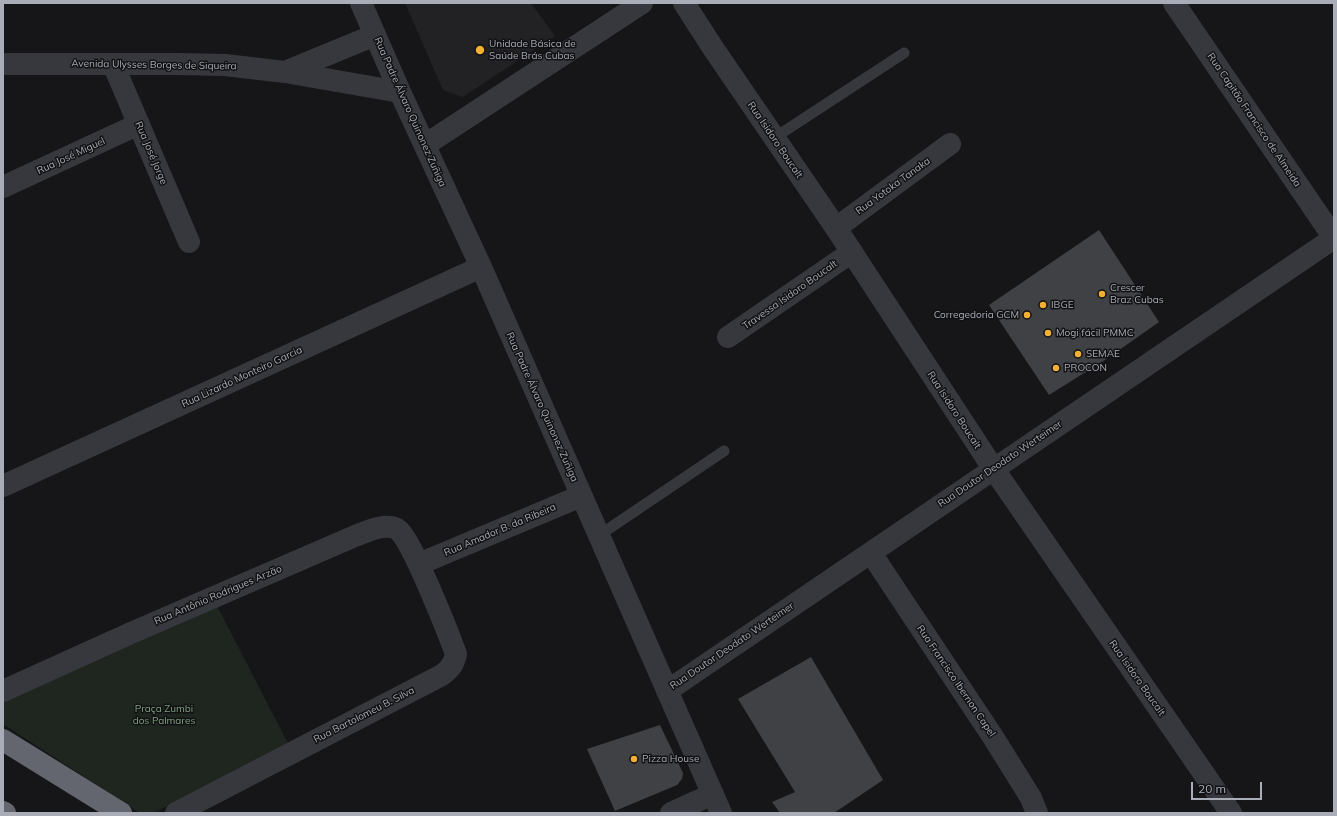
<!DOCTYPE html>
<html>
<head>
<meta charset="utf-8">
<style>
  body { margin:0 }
  #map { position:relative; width:1337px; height:816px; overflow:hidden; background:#161618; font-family:Mulish,sans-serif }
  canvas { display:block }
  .frame { position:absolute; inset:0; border:4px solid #a8adb8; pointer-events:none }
  .scale { position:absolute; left:1191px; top:782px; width:71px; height:18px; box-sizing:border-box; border:2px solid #a8adb8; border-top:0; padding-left:5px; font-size:12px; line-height:14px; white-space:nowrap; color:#a8adb8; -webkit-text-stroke:3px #111113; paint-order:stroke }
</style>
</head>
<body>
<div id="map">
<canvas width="1337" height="816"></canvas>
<div class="frame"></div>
<div class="scale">20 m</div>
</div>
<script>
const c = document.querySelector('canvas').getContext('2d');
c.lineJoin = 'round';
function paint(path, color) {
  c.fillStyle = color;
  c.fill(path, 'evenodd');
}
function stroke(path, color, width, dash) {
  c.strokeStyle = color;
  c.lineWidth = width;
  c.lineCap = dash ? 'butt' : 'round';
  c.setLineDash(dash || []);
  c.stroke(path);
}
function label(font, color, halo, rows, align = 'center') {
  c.font = font + ' Mulish,sans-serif';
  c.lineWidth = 3;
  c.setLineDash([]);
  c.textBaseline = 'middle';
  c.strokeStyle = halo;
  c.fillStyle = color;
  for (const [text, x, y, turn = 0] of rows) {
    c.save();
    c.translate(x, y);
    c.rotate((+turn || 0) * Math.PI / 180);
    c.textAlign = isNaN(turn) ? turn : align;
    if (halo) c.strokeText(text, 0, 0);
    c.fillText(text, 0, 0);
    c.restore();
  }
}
paint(new Path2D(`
  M 405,3 L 531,3 L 555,36 L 463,97 L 443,90 Z`), '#222225');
paint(new Path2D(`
  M 214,600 L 291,749 L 152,813 L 140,813 L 3,724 L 3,693 Z`), '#1e261f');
paint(new Path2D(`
  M 1099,230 L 1159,322 L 1105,360 L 1049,395 L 989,305 Z
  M 811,657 L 883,780 L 834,813 L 780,813 L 772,802 L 795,792 L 738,699 Z
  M 660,725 L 683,773 L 682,779 L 677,785 L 615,811 L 587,749 Z`), '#404145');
stroke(new Path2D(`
  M 774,138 L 904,53
  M 598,536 L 724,451`), '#37383d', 11);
stroke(new Path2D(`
  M 361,3 L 400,92 L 481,267 L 721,813
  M 684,3 L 713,48 L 836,228 L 993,468 L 1231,813
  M 1174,3 L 1334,238
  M 3,64 L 177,64 L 225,65 L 285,72 L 400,92
  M 113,64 L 189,242
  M 285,72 L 375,35
  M 425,145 L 642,3
  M 3,187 L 139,124
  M 836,228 L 950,144
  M 728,337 L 852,252
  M 3,486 L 481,267
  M 871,553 L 993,737 L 1031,798 L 1037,813
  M 419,564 L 581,496
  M 3,691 L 131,633 L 355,536 C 368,531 384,523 397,529 C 410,535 449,635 456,654 C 454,664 450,669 442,675 L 176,813
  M 667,691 L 1334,238
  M 671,813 L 713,794`), '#37383d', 22);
stroke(new Path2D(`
  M 3,740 L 121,813
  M 3,812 L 5,813`), '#63666e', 22);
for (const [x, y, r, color] of [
  [480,50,5,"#f2b134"],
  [1102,294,4,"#f2b134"],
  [1043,305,4,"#f2b134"],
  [1027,315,4,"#f2b134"],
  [1048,333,4,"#f2b134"],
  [1078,354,4,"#f2b134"],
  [1056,368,4,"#f2b134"],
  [634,759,4,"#f2b134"]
]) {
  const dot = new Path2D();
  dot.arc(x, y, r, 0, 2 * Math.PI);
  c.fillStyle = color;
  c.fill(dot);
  stroke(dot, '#111113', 1.5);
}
label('10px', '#a8adb8', '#111113', [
  ["Unidade Básica de",489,44],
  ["Saúde Brás Cubas",489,56],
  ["Crescer",1110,288],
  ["Braz Cubas",1110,300],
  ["IBGE",1051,305],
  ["Corregedoria GCM",1019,315,"right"],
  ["Mogi fácil PMMC",1056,333],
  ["SEMAE",1086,354],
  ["PROCON",1064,368],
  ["Pizza House",642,759]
], 'left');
label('10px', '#a8adb8', '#111113', [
  ["Avenida Ulysses Borges de Siqueira",154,65,1],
  ["Rua Padre Álvaro Quinonez Zuñiga",410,112,66],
  ["Rua Capitão Francisco de Almeida",1254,120,56],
  ["Rua Isidoro Boucalt",775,140,56],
  ["Rua José Jorge",151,153,67],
  ["Rua José Miguel",71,156,-25],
  ["Rua Yotoka Tanaka",893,186,-36],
  ["Travessa Isidoro Boucalt",790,295,-35],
  ["Rua Lizardo Monteiro Garcia",242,377,-25],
  ["Rua Padre Álvaro Quinonez Zuñiga",542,407,66],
  ["Rua Isidoro Boucalt",954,410,57],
  ["Rua Doutor Deodato Werteimer",1000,464,-34],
  ["Rua Amador B. da Ribeira",500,530,-23],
  ["Rua Antônio Rodrigues Arzão",218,595,-23],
  ["Rua Doutor Deodato Werteimer",732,646,-34],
  ["Rua Isidoro Boucalt",1137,678,55],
  ["Rua Francisco Ibernon Capel",956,681,56],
  ["Rua Bartolomeu B. Silva",364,715,-27]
]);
label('10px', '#7fa381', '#111113', [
  ["Praça Zumbi",164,709],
  ["dos Palmares",164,721]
]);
</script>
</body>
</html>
